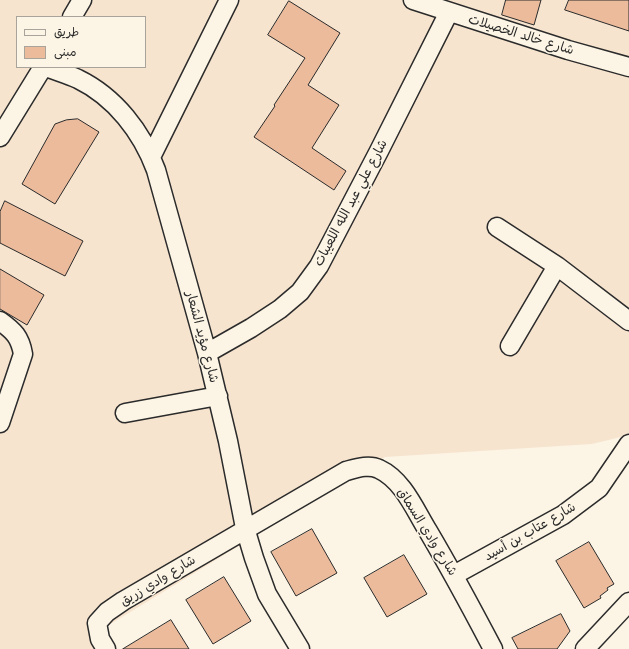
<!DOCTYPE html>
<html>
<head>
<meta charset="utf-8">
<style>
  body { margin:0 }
  #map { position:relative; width:629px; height:649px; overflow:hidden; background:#fcf5e5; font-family:"Playpen Sans","Playpen Sans Arabic",sans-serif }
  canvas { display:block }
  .legend { position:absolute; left:16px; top:16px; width:130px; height:52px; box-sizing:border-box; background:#fcf5e5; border:1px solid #a8a49b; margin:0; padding:5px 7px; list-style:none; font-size:12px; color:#2b2b2b }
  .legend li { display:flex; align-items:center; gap:8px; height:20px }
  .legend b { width:20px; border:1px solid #a8a49b }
</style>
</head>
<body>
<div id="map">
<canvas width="629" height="649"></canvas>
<ul class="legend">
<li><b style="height:5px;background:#fcf5e5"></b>طريق</li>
<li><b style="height:11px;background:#ebbb9c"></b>مبنى</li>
</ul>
</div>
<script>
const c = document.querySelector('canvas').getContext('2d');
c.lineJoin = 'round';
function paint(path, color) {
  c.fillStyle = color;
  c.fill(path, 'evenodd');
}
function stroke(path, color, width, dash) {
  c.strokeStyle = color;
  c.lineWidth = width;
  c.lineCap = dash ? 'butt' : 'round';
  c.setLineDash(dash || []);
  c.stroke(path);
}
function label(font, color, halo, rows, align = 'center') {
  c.font = font + ' "Playpen Sans","Playpen Sans Arabic",sans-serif';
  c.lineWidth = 3;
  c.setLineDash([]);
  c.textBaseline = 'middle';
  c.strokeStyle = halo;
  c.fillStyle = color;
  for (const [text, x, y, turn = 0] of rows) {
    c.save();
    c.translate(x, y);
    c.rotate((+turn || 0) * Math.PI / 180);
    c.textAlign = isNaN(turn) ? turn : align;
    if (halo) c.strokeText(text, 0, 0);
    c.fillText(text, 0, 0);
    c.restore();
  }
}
paint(new Path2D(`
  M 0,0 L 629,0 L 629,435 L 592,444 L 385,457 L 104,628 L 116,649 L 0,649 ZM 17,17 L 145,17 L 145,67 L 17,67 Z`), '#f7e4cf');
const building = new Path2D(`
  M 506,0 L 541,0 L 534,25 L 502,15 Z
  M 569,0 L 629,0 L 629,31 L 565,10 Z
  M 289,1 L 340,33 L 308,85 L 339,105 L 312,148 L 346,171 L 334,190 L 254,137 L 275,106 L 274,105 L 305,58 L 268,35 Z
  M 78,119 L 99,132 L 55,204 L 22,184 L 55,124 L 66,120 Z
  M 5,201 L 83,241 L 65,276 L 0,243 L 0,212 Z
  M 0,269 L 44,295 L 27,325 L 0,309 Z
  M 312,529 L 337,573 L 296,596 L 271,552 Z
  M 589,542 L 614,584 L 607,588 L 608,590 L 600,596 L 601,598 L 584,608 L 556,561 Z
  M 404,555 L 427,594 L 387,617 L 364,578 Z
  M 224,577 L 251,621 L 213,644 L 186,600 Z
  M 561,614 L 570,631 L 557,649 L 518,649 L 512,638 Z
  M 171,620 L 189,649 L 123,649 Z`);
paint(building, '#ebbb9c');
stroke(building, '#2b2b2b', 1);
const minor = new Path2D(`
  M 413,0 L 568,50 L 629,67
  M 72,17 L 82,0
  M 46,67 C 56,71 67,74 78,79 C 115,97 142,132 156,170 L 207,353 L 228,441 L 245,528 L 254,558 L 267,594 L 300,649
  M 0,137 L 43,67
  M 151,157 L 229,0
  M 497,227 L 557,266 L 629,321
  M 0,321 C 14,331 20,337 23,354 L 0,423
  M 510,346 L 557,266
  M 207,353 L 251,328 L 280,309 L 300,292 L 319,266 L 379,151 L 449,12
  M 125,413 L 218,396
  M 454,575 L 563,515 L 599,488 L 629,444
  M 106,649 L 100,639 L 97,623 L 107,612 L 123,601 L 346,471 C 357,468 369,464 379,469 C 403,480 415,510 428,531 C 451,570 472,609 493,649
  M 585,649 L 629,602`);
stroke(minor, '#2b2b2b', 21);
stroke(minor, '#fcf5e5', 18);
label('13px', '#2b2b2b', '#fcf5e5', [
  ["شارع خالد الخصيلات",521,35,17],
  ["شارع علي عبد الله اللعيبات",351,203,-62],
  ["شارع مؤيد الشعار",202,337,75],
  ["شارع وادي السماق",427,532,58],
  ["شارع عتاب بن أسيد",530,532,-30],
  ["شارع وادي زريق",158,581,-31]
]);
</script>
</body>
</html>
